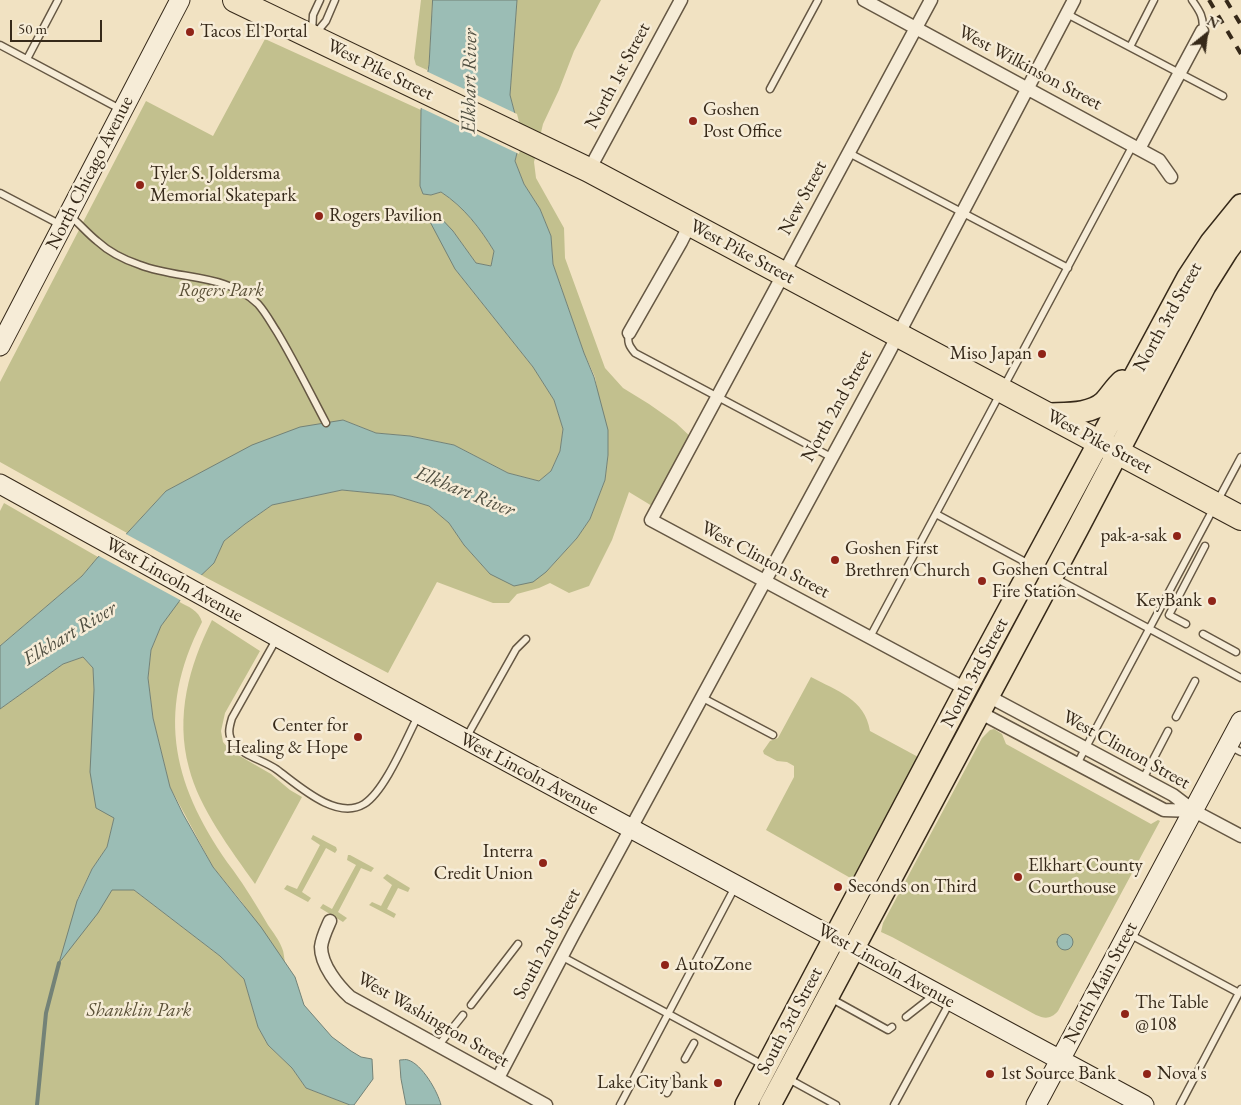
<!DOCTYPE html>
<html>
<head>
<meta charset="utf-8">
<style>
  body { margin:0 }
  #map { position:relative; width:1241px; height:1105px; overflow:hidden; background:#f1e2c2; font-family:"EB Garamond",serif }
  canvas { display:block }
  .north { position:absolute; left:1181px; top:10px; width:50px; height:50px; -webkit-text-stroke:4px #f6ecd7; paint-order:stroke; rotate:29deg; font-size:14px; font-weight:700; line-height:20px; text-align:center; color:#362919 }
  .north::after { content:''; display:block; margin:auto; width:18px; height:22px; background:#362919; clip-path:polygon(50% 0,100% 100%,50% 72%,0 100%) }
  .scale { position:absolute; left:10px; top:20px; width:92px; height:22px; box-sizing:border-box; border:2px solid #362919; border-top:0; padding-left:6px; font-size:15px; line-height:18px; white-space:nowrap; color:#362919; -webkit-text-stroke:4px #f6ecd7; paint-order:stroke }
</style>
</head>
<body>
<div id="map">
<canvas width="1241" height="1105"></canvas>
<div class="north">N</div>
<div class="scale">50 m</div>
</div>
<script>
const c = document.querySelector('canvas').getContext('2d');
c.lineJoin = 'round';
function paint(path, color) {
  c.fillStyle = color;
  c.fill(path, 'evenodd');
}
function stroke(path, color, width, dash) {
  c.strokeStyle = color;
  c.lineWidth = width;
  c.lineCap = dash ? 'butt' : 'round';
  c.setLineDash(dash || []);
  c.stroke(path);
}
function label(font, color, halo, rows, align = 'center') {
  c.font = font + ' "EB Garamond",serif';
  c.lineWidth = 5;
  c.setLineDash([]);
  c.textBaseline = 'middle';
  c.strokeStyle = halo;
  c.fillStyle = color;
  for (const [text, x, y, turn = 0] of rows) {
    c.save();
    c.translate(x, y);
    c.rotate((+turn || 0) * Math.PI / 180);
    c.textAlign = isNaN(turn) ? turn : align;
    if (halo) c.strokeText(text, 0, 0);
    c.fillText(text, 0, 0);
    c.restore();
  }
}
paint(new Path2D(`
  M 421,0 L 433,0 L 429,65 L 427,70 L 416,65 L 414,58 Z
  M 517,0 L 601,0 L 574,51 L 559,90 L 543,124 L 534,162 L 536,178 L 564,228 L 565,258 L 605,368 L 623,388 L 649,404 L 676,423 L 694,440 L 657,509 L 629,492 L 612,540 L 589,586 L 569,593 L 550,583 L 539,588 L 517,594 L 509,603 L 493,603 L 437,582 L 388,673 L 201,575 L 214,563 L 224,541 L 245,524 L 272,505 L 342,490 L 393,495 L 429,506 L 449,523 L 464,545 L 490,574 L 546,572 L 577,538 L 590,519 L 605,480 L 608,455 L 595,377 L 584,353 L 553,264 L 551,236 L 540,209 L 524,184 L 515,161 L 521,137 L 510,95 Z
  M 265,39 L 421,110 L 420,186 L 423,194 L 431,195 L 441,192 C 464,207 480,228 494,251 L 491,266 L 476,263 L 453,231 L 455,269 L 533,367 L 554,400 L 563,429 L 560,451 L 551,471 L 539,481 L 508,473 L 454,445 L 410,436 L 376,433 L 343,420 L 207,470 L 166,491 L 127,533 L 0,462 L 0,382 L 146,101 L 213,136 Z
  M 4,503 L 98,557 L 82,576 L 0,646 L 0,511 Z
  M 178,601 C 188,607 199,610 202,622 C 154,715 174,789 233,870 C 246,888 257,906 268,925 C 273,932 279,940 282,948 C 284,952 284,958 285,963 L 241,901 L 213,867 L 170,787 L 153,718 L 148,678 L 151,650 L 161,626 Z
  M 212,620 L 260,651 L 225,713 L 221,731 L 223,742 L 229,749 L 238,755 L 271,774 L 290,790 L 302,797 L 255,884 C 231,850 199,808 189,768 C 175,716 189,666 212,620 Z
  M 83,657 L 93,668 L 94,690 L 114,818 L 107,847 L 92,869 L 77,900 L 112,890 L 134,890 L 220,956 L 244,979 L 258,1027 L 268,1045 L 292,1068 L 306,1088 L 350,1105 L 0,1105 L 0,709 L 63,664 Z
  M 811,677 C 837,691 865,699 870,731 L 920,758 L 854,880 L 766,830 L 794,777 L 794,766 L 787,762 L 777,761 L 764,754 L 763,751 L 770,741 L 778,738 Z
  M 994,729 L 1002,734 L 1006,744 L 1151,824 L 1158,820 L 1160,821 L 1058,1011 C 1051,1019 1045,1019 1036,1015 L 892,937 L 881,932 L 883,923 L 982,738 L 990,730 Z
  M 313,835 L 336,847 L 337,850 L 335,853 L 326,848 L 302,892 L 311,898 L 308,902 L 284,889 L 287,885 L 297,889 L 320,845 L 311,839 Z
  M 348,855 L 350,855 L 374,868 L 371,872 L 361,868 L 338,912 L 347,918 L 343,922 L 320,908 L 323,904 L 332,909 L 356,865 L 347,860 Z
  M 387,874 L 410,888 L 408,892 L 398,888 L 387,909 L 396,914 L 394,918 L 369,905 L 372,902 L 381,906 L 392,885 L 383,878 Z`), '#c2c08e');
const water = new Path2D(`
  M 433,0 L 517,0 L 510,95 L 521,137 L 515,161 L 524,184 L 540,209 L 551,236 L 553,264 L 584,353 L 594,377 L 608,430 L 608,455 L 605,480 L 590,519 L 577,538 L 546,572 L 533,582 L 514,586 L 490,574 L 464,545 L 449,523 L 429,506 L 393,495 L 342,490 L 272,505 L 245,524 L 224,541 L 214,563 L 192,584 L 161,626 L 151,650 L 148,678 L 153,718 L 170,787 L 183,814 L 213,867 L 261,927 L 295,977 L 304,1005 L 332,1037 L 351,1051 L 361,1057 L 372,1059 L 373,1079 L 354,1105 L 350,1105 L 306,1088 L 292,1068 L 268,1045 L 258,1027 L 244,979 L 220,956 L 134,890 L 112,890 L 98,913 L 59,963 L 77,901 L 92,869 L 107,847 L 114,818 L 96,808 L 90,772 L 94,690 L 93,668 L 83,657 L 63,664 L 0,709 L 0,646 L 82,576 L 98,557 L 118,543 L 166,491 L 252,445 L 300,427 L 343,420 L 376,433 L 410,436 L 454,445 L 508,473 L 539,481 L 551,471 L 560,451 L 563,429 L 554,400 L 533,367 L 455,269 L 428,218 L 430,214 L 437,214 L 453,231 L 476,263 L 491,266 L 494,251 C 480,228 464,207 441,192 L 431,195 L 423,194 L 420,186 L 421,110 L 429,65 Z
  M1057 942a8 8 0 1 1 16 0a8 8 0 1 1-16 0Z
  M 400,1060 C 403,1060 406,1059 408,1060 C 422,1064 438,1092 441,1105 L 406,1105 L 401,1079 Z`);
paint(water, '#9bbdb5');
stroke(water, '#738277', 1);
paint(new Path2D(`
  M 426,71 L 517,114 L 523,137 L 519,154 L 419,107 Z
  M 124,533 L 203,576 L 182,601 L 97,555 L 117,541 Z`), '#f1e2c2');
stroke(new Path2D(`
  M 37,1105 L 46,1013 L 59,963`), '#738277', 4);
const lane = new Path2D(`
  M 1192,0 C 1199,10 1205,18 1202,31
  M 1067,14 L 1223,96
  M 312,32 L 313,15 L 320,0
  M 316,33 L 326,21 L 335,0
  M 0,45 L 120,109
  M 1130,47 L 1154,0
  M 27,59 L 58,0
  M 770,89 L 818,0
  M 849,153 L 1068,268
  M 0,193 L 61,225
  M 69,215 C 79,223 87,233 97,241 C 109,252 125,260 140,265 C 179,280 226,273 258,304 C 266,313 271,323 277,332 C 295,362 310,393 326,423
  M 629,333 C 627,342 629,346 635,353 L 831,457
  M 936,514 L 1241,678
  M 1186,624 L 1169,615 L 1205,546
  M 1203,634 L 1236,652
  M 870,637 L 1133,145
  M 277,638 L 232,718 C 229,728 227,735 234,744 C 244,756 263,760 276,769 C 298,785 336,821 364,804 C 385,791 406,739 418,716
  M 701,697 L 773,735
  M 1176,717 L 1195,681
  M 466,738 L 516,649 L 526,639
  M 1229,746 L 1241,752
  M 1077,764 L 1241,457
  M 1143,779 L 1168,731
  M 1129,934 L 1239,993
  M 561,956 L 763,1065
  M 832,999 L 888,1030 L 892,1027
  M 471,1005 L 518,944
  M 906,1017 L 934,995
  M 438,1046 L 463,1015
  M 685,1059 L 694,1043
  M 787,1078 L 836,1105
  M 667,1093 L 676,1076
  M 620,1105 L 735,887
  M 894,1105 L 950,1002
  M 1180,1105 L 1241,989`);
const street = new Path2D(`
  M 864,0 L 1159,160 L 1171,177
  M 931,0 L 651,520 L 966,689
  M 1139,149 L 1202,31
  M 589,170 L 681,0
  M 629,333 L 681,242 L 690,224
  M 988,696 L 1173,795 L 1194,811 L 1241,836
  M 979,712 L 1164,810 L 1194,811
  M 330,921 C 326,930 322,938 321,947 C 321,965 338,986 350,997 L 546,1105
  M 498,1078 L 573,935 L 887,356 L 1074,0`);
const secondary = new Path2D(`
  M 0,346 L 180,0
  M 0,484 L 339,671 L 1144,1105
  M 1036,1105 L 1241,721`);
const primary = new Path2D(`
  M 1047,414 C 1065,413 1090,415 1104,402 C 1110,396 1115,387 1122,381
  M 746,1105 L 966,689 L 1188,277 L 1211,242 L 1241,205
  M 770,1105 L 1078,528 L 1205,286 L 1227,251 L 1241,232`);
const highway = new Path2D(`
  M 235,0 L 589,170 L 1241,518`);
stroke(lane, '#655743', 9);
stroke(street, '#655743', 15);
stroke(secondary, '#362919', 21);
stroke(primary, '#362919', 24);
stroke(highway, '#362919', 26);
stroke(lane, '#f6ecd7', 6);
stroke(street, '#f6ecd7', 12);
stroke(secondary, '#f6ecd7', 19);
stroke(primary, '#f1e2c2', 21);
stroke(highway, '#f1e2c2', 24);
stroke(new Path2D(`
  M 1209,0 L 1241,54
  M 1226,0 L 1241,25`), '#362919', 4, [9, 9]);
for (const [x, y, r, color] of [
  [190,32,5,"#8f2418"],
  [693,121,5,"#8f2418"],
  [140,185,5,"#8f2418"],
  [319,216,5,"#8f2418"],
  [1042,354,5,"#8f2418"],
  [1177,536,5,"#8f2418"],
  [835,560,5,"#8f2418"],
  [982,581,5,"#8f2418"],
  [1212,601,5,"#8f2418"],
  [358,737,5,"#8f2418"],
  [543,863,5,"#8f2418"],
  [1018,877,5,"#8f2418"],
  [838,887,5,"#8f2418"],
  [665,965,5,"#8f2418"],
  [1125,1014,5,"#8f2418"],
  [990,1074,5,"#8f2418"],
  [1147,1074,5,"#8f2418"],
  [718,1083,5,"#8f2418"]
]) {
  const dot = new Path2D();
  dot.arc(x, y, r, 0, 2 * Math.PI);
  c.fillStyle = color;
  c.fill(dot);
  stroke(dot, '#f6ecd7', 2);
}
label('19px', '#362919', '#f6ecd7', [
  ["Tacos El Portal",200,32],
  ["Goshen",703,110],
  ["Post Office",703,132],
  ["Tyler S. Joldersma",150,174],
  ["Memorial Skatepark",150,196],
  ["Rogers Pavilion",329,216],
  ["Miso Japan",1032,354,"right"],
  ["pak-a-sak",1167,536,"right"],
  ["Goshen First",845,549],
  ["Brethren Church",845,571],
  ["Goshen Central",992,570],
  ["Fire Station",992,592],
  ["KeyBank",1202,601,"right"],
  ["Center for",348,726,"right"],
  ["Healing & Hope",348,748,"right"],
  ["Interra",533,852,"right"],
  ["Credit Union",533,874,"right"],
  ["Elkhart County",1028,866],
  ["Courthouse",1028,888],
  ["Seconds on Third",848,887],
  ["AutoZone",675,965],
  ["The Table",1135,1003],
  ["@108",1135,1025],
  ["1st Source Bank",1000,1074],
  ["Nova's",1157,1074],
  ["Lake City bank",708,1083,"right"]
], 'left');
label('19px', '#362919', '#f6ecd7', [
  ["West Wilkinson Street",1030,68,28],
  ["West Pike Street",380,70,26],
  ["North 1st Street",618,76,-62],
  ["North Chicago Avenue",90,173,-63],
  ["New Street",803,198,-62],
  ["West Pike Street",742,252,28],
  ["North 3rd Street",1168,317,-61],
  ["North 2nd Street",837,406,-61],
  ["West Pike Street",1099,442,28],
  ["West Clinton Street",765,560,28],
  ["West Lincoln Avenue",174,580,29],
  ["North 3rd Street",975,673,-62],
  ["West Clinton Street",1126,750,29],
  ["West Lincoln Avenue",529,774,28],
  ["South 2nd Street",547,944,-62],
  ["West Lincoln Avenue",886,966,29],
  ["North Main Street",1101,983,-62],
  ["West Washington Street",433,1020,30],
  ["South 3rd Street",790,1021,-62]
]);
label('italic 19px', '#594f36', '#f6ecd7', [
  ["Rogers Park",221,291],
  ["Shanklin Park",139,1011]
]);
label('italic 20px', '#4f4e40', '#f6ecd7', [
  ["Elkhart River",470,81,-89],
  ["Elkhart River",465,492,22],
  ["Elkhart River",70,634,-31]
]);
</script>
</body>
</html>
